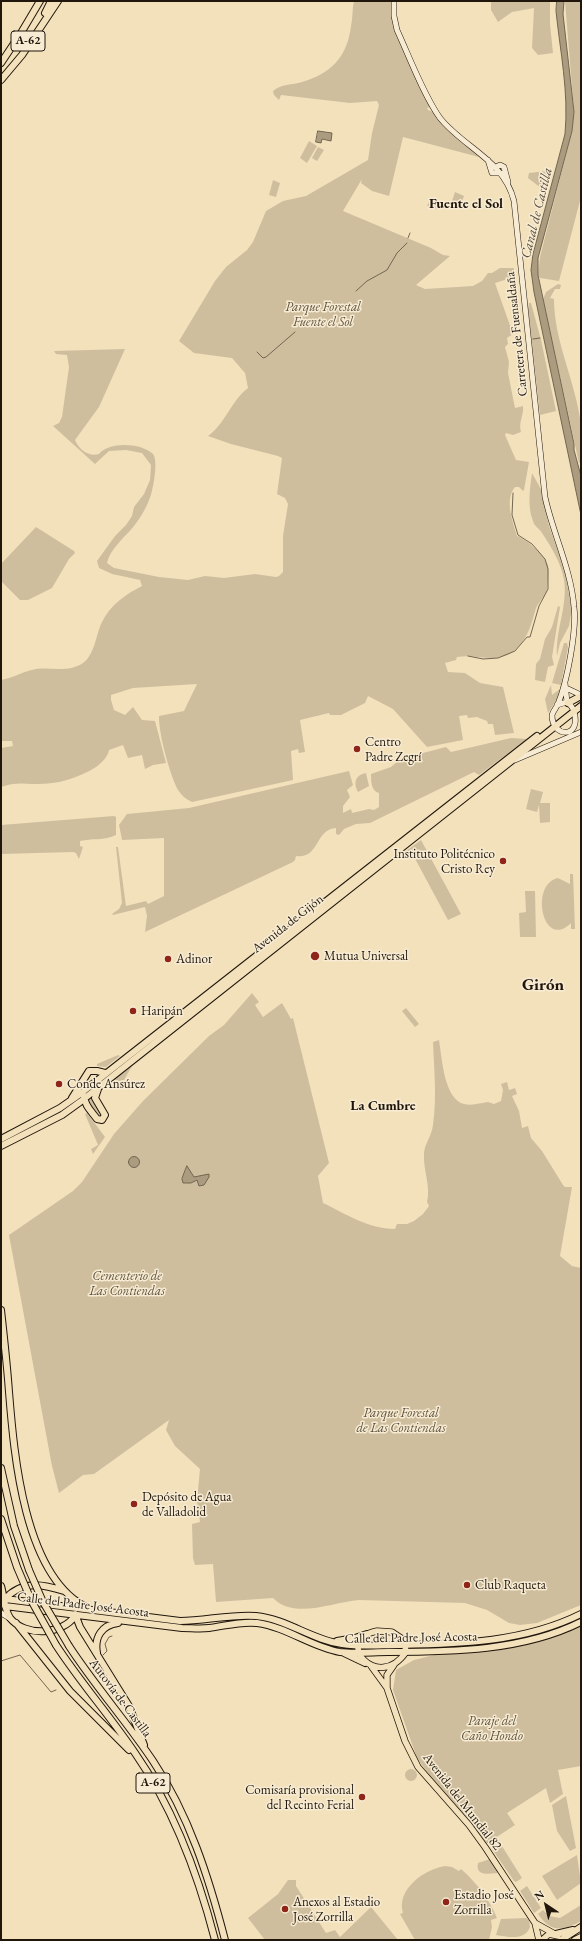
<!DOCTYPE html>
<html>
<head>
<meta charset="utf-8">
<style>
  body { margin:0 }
  #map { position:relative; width:582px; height:1941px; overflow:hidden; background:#f3e1bc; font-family:"EB Garamond",serif }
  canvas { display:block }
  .frame { position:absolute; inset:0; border:2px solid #20160b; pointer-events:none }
  .north { position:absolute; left:526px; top:1885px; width:40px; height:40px; -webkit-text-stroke:3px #f7ecd3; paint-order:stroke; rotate:325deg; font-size:11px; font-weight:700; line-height:16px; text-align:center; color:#20160b }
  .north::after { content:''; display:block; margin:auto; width:14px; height:18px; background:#20160b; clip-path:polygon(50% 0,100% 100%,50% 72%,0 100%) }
</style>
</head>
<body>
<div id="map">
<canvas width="582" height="1941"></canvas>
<div class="frame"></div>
<div class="north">N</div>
</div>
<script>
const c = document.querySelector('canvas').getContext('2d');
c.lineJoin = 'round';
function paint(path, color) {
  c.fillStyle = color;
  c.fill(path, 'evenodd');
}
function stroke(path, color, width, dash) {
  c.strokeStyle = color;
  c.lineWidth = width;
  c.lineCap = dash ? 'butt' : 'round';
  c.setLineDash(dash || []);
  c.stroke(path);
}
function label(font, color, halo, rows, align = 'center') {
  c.font = font + ' "EB Garamond",serif';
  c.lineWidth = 3;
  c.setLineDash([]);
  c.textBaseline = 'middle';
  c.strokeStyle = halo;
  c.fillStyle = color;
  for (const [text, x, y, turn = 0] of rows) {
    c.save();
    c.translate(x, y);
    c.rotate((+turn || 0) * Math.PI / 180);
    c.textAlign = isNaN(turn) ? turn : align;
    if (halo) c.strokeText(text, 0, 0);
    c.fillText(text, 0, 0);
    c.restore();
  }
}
paint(new Path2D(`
  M 354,1 L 392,1 L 392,13 L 430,107 L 427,108 L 428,110 L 433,112 L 485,159 L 483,160 L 479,157 L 403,137 L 389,196 L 372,191 L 361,183 L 362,179 L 343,211 L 431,248 L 443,255 L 450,256 L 416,285 L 425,289 L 473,286 L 482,281 L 488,273 L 492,273 L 500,268 L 514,268 L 514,277 L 495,283 L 513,334 L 507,338 L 508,344 L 505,347 L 509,362 L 508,373 L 515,408 L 523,406 C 524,416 518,422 521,432 L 513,435 L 506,433 L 505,435 L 516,460 L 529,462 L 524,490 L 523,491 L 519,487 L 515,487 C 504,500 513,522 517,536 C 527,540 544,554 548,565 C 549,570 548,585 547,590 C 545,596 539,602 536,608 C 531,625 528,639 514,651 C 496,665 476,653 457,657 L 456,660 L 445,663 L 448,672 L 465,673 L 480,683 L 503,687 L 514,733 L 495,735 L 493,724 L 488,724 L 487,721 L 477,717 L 468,718 L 467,715 L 459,716 L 463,740 L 427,747 L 393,709 L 368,696 L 365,703 L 341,715 L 330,715 L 329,713 L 300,720 L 305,752 L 299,753 L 298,749 L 291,751 L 293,780 L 192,802 C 186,799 182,796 178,790 C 170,775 159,735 159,718 L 159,716 L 184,711 L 197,684 L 133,688 L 111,695 L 111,700 L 114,710 L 125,715 L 133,707 L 142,720 L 155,721 L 166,763 L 153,765 L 145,769 L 142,755 L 128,758 L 123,745 L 109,750 C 108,757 101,763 96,767 C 77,779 55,785 32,784 C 21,783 11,783 1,787 L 1,748 L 13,746 L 12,741 L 1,741 L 1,680 C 13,678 24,671 36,669 C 52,667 68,673 83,663 C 95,654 96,634 102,622 C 110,605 126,594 142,586 L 140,580 L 112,574 L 99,568 L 97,561 L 115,536 L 126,525 L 132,516 L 134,507 L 144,494 L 150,480 L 151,465 L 142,453 L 126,450 L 109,451 L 95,464 L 53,426 L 59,423 L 62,417 L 69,367 L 67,355 L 56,354 L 54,351 L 125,349 L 99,407 L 75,440 C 79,450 89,457 99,454 C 109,441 142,443 153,454 C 158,460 154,483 152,491 C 149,503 142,516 134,526 C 125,537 110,549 107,563 L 114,568 L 159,577 L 188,580 L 205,576 L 224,578 L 255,574 L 276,577 L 279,576 L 283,572 L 283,536 L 288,504 L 285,498 L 277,494 L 282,458 L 278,456 L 231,444 L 208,436 C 225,424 231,401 248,388 L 245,373 L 232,358 L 194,353 L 179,341 L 215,281 L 226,267 L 247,250 L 253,242 L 266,211 L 283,201 L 306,196 L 368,160 L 372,133 L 379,105 L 377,101 L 350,103 L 281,95 L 279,100 L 274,95 L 273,91 C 281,84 292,85 302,82 C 332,73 347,57 351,26 C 353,17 352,9 354,1 Z
  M 491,1 L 550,1 L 550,24 L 553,53 L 538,55 L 532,48 L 534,8 L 512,12 L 498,22 L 491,10 Z
  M 565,1 L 581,1 L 581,197 L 559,281 L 540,278 L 538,275 L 540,257 L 572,131 L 574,112 Z
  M 309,141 L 317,146 L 307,163 L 300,158 Z
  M 318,147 L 324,150 L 317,161 L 312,158 Z
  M 546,171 L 548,172 L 544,188 L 541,188 L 528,178 L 529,173 Z
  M 273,180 L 280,183 L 276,197 L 269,195 Z
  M 455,192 L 464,196 L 461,204 L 452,201 Z
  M 430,200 L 439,202 L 437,209 L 427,206 Z
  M 558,284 L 561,285 L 560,289 L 555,289 L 550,298 L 554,299 C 554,342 576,382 581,425 C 582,437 581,450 581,462 L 579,463 L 543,299 L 546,292 Z
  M 529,303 L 531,303 L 541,340 L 556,411 L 540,415 L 528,308 Z
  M 532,473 L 542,491 L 549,526 L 564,568 L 572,609 L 569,626 L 560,643 L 557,656 C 555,631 568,606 564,580 C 562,565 551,546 542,533 C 540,529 534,526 533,521 C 527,506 530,488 532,473 Z
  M 36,527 L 74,551 L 75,553 L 69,559 L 52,588 L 28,600 L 20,600 L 1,581 L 1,564 Z
  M 558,606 L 560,607 L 552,657 L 554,665 L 548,667 L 545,682 L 535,680 L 536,664 L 540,659 L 545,639 L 552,627 Z
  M 564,643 L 567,643 L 568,647 L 561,685 L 552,683 Z
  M 551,685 L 552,695 L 560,689 L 556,701 L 548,713 L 545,699 Z
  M 511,738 L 527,739 L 479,775 L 474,772 L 370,823 L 356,824 L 344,829 L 339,835 L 336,834 L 336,828 C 315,829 320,859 296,856 L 295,860 L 293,862 L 145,932 L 147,916 L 145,907 L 113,915 L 112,914 L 119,909 L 122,903 L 116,847 L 118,847 L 126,906 L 146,901 L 148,904 L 164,896 L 164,838 L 122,840 L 119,825 L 127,814 L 189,808 L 349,771 L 353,785 L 347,790 L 350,797 L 343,806 L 343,813 L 351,809 L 352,813 L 369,809 L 374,810 L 379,807 L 379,793 C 371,791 371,781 371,774 L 391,767 L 400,759 L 446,747 L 451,752 Z
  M 366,773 L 369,786 L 358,792 C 353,783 355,775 366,773 Z
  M 531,789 L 543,792 L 540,803 L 550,803 L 550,822 L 540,823 L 539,805 L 537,812 L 526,809 Z
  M 114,816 L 116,817 L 116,835 C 105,841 91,838 80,841 L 80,846 L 83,847 L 79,859 L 76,853 L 73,852 L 1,854 L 1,825 Z
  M 421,840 L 461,914 L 448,920 L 412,853 L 403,859 L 402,854 Z
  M 570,874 L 573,874 L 575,929 L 571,929 L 571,923 C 543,951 529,884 558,878 L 570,884 Z
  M 525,891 L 535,891 L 536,937 L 520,937 L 519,913 L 526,912 Z
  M 252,993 L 259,1002 L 255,1005 L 263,1017 L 282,1003 L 291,1019 L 293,1018 L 329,1163 L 318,1176 L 323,1203 C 346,1214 369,1229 395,1229 L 397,1224 L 407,1224 L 414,1221 L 423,1214 L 429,1206 L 427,1202 C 431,1186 423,1170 424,1154 C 424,1145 432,1135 433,1125 C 437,1098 434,1069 433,1042 L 439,1040 C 442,1058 444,1099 464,1104 C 472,1106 481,1103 488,1102 L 494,1104 L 501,1101 L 503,1090 L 501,1084 L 507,1082 L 509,1090 L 515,1088 L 517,1094 L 512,1096 L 519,1111 L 522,1128 L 528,1126 L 531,1138 L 542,1151 L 563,1185 L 565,1187 L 572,1187 L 560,1256 L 572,1266 L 581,1268 L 581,1605 L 537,1623 L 520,1625 L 509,1623 L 487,1610 L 465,1603 L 359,1600 C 333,1602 294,1620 273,1598 L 216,1602 L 213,1564 L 195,1565 L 193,1558 L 192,1524 L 200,1522 L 197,1501 L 200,1469 L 175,1446 L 166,1430 L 169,1420 L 94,1474 L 83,1475 L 59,1493 L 52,1466 L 9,1235 L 73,1191 L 82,1182 L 114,1134 L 143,1101 L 209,1036 L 224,1025 Z
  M 406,1008 L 419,1024 L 415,1027 L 402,1011 Z
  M 118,1055 L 120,1056 L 106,1067 L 97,1066 L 97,1064 Z
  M 132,1066 L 124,1080 L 119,1081 L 114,1079 Z
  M 90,1098 L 102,1114 L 99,1118 L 86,1101 Z
  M 87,1113 L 105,1137 L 93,1154 L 91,1149 L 98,1145 L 85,1114 Z
  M 581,1625 L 581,1766 L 558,1770 L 563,1794 L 550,1803 L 546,1788 L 507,1813 L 515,1825 L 486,1844 L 468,1820 L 440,1790 L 417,1758 L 393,1690 L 396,1670 L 414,1660 L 434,1655 L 469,1652 L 556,1636 Z
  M405 1775a6 6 0 1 1 12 0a6 6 0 1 1-12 0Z
  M 566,1796 L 576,1848 L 570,1851 L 557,1831 L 552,1805 Z
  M 500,1843 L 522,1878 L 516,1882 L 514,1881 L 492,1849 Z
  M 577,1855 L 581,1883 L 557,1900 L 542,1876 Z
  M 490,1859 L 498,1872 L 497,1873 C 488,1874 475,1876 478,1863 Z
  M 445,1866 L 452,1867 L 459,1871 L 461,1869 C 477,1883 489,1899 497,1918 L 491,1920 L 492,1927 L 489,1940 L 415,1940 L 400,1914 L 403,1913 C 396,1889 425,1869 445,1866 Z
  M 288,1880 L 296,1880 L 296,1886 L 326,1933 L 335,1930 L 340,1937 L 371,1907 L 398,1940 L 265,1940 L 248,1918 L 278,1894 Z
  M 527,1886 L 541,1908 L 534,1913 L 520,1891 Z
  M 581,1905 L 581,1921 C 562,1932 550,1932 538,1914 L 543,1910 L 549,1916 L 560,1918 Z
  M 526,1918 L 529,1920 L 530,1927 C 525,1941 508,1937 496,1935 L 501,1919 Z`), '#cfbe9e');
const water = new Path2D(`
  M 557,1 L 564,1 L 563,14 L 574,112 L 572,131 L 538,258 L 538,275 L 574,444 L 574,450 L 581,476 L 581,515 L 534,292 L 531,270 L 533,254 L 565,134 C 569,92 560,51 556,11 Z
  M 318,131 L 332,133 L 331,141 L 322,139 L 321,143 L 316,142 Z
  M128.5 1162a5.5 5.5 0 1 1 11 0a5.5 5.5 0 1 1-11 0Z
  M 187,1166 L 194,1177 L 209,1174 L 209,1177 L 204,1185 L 199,1186 L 197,1180 L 191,1183 L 183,1183 L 182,1179 Z`);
paint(water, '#ab9c80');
stroke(water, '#736651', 1);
stroke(new Path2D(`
  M 408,238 L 410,233
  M 356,291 L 367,281 L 387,270 L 397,253 L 407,243
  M 533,339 L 540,338
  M 257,352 L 263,358 L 266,357 L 295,332
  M 468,656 L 483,659 L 498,658 L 515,651 L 527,637 L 530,637 L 539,606 L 548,589 L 548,569 L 545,559 L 532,544 L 518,535 L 512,515 L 513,493
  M 103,1655 L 107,1651 L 105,1644 L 109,1637 L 112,1636
  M 1,1661 L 20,1655 L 51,1692 L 56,1690`), '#736651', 1);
const secondary = new Path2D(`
  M 394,1 L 394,16 L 397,30 C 409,56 424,96 440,118 C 464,148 504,160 514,201 L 545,497 C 553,534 571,569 574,607 C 577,630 567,682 558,704 C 556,708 553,711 552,715 C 552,739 582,738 574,712 C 573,707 571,705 567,702 L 557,705
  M 488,160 L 492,173 L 501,173
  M 496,167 L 500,165 L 504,167 L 508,182
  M 565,683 L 567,702
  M 566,688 L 581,695
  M 515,760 L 581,732
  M 1,1613 L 11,1619`);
const primary = new Path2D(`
  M 377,1631 L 392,1632 L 404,1640 L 406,1652 C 378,1693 332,1640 377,1631 Z
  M 394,1665 L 387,1675 L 387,1688 L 405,1741 L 418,1767 L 469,1825 L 485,1847 L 535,1923 L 539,1940
  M 371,1666 L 387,1688
  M 535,1923 L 553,1933
  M 542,1940 L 549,1934 L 558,1936`);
const highway = new Path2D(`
  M 45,13 L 51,1
  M 1,63 L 21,33 L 40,1
  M 1,80 L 22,55 L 58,1
  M 568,703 L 581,696
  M 84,1096 C 84,1105 92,1112 97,1119 L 102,1120 L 105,1115 L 95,1098 L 98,1089
  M 72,1098 L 89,1071 L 97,1071 L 105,1073
  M 1,1139 L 60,1108 L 80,1094 L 537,736
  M 1,1146 L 62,1115 L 80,1102 L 581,706
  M 1,1310 C 4,1337 7,1364 9,1392 C 14,1454 24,1578 88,1608
  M 1,1468 L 14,1526 L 29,1570
  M 1,1519 L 17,1567
  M 1,1586 C 4,1596 4,1609 10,1618 C 25,1637 62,1635 75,1616
  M 5,1599 L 180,1621 C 205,1621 231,1614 256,1616 C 287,1619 312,1640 342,1644 C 361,1647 381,1645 400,1645 C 461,1644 525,1642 581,1614
  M 5,1599 C 22,1580 43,1584 64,1591
  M 5,1606 L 182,1628 C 191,1628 200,1629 209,1628 C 225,1626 241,1621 257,1623 C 287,1627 311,1647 340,1652 C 355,1654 373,1652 388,1652 C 452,1652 523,1651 581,1622
  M 75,1614 L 80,1627 L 129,1706 L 144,1745
  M 16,1623 L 70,1691 L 129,1750
  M 337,1641 L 355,1638 L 367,1634
  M 56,1645 C 80,1682 110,1716 135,1753 C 174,1809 198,1874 215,1940
  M 69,1646 C 95,1686 127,1722 153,1761 C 189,1815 209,1878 225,1940
  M 97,1653 C 94,1637 102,1625 118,1623
  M 344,1653 L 365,1663
  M 556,1934 L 573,1930
  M 561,1940 L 581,1927
  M 575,1940 L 581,1937`);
stroke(secondary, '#20160b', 6);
stroke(primary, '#20160b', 7);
stroke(highway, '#20160b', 8);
stroke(secondary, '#f7ecd3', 5);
stroke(primary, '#f3e1bc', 5.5);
stroke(highway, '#f3e1bc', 6);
const highwayBridge = new Path2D(`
  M 17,1567 L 31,1600 L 56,1645
  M 29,1570 L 43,1602 L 69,1646`);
stroke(highwayBridge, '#20160b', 8, []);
stroke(highwayBridge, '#f3e1bc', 6);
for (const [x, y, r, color] of [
  [357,749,4,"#8f2418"],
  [503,861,4,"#8f2418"],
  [315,956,5,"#8f2418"],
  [168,959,4,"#8f2418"],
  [133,1011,4,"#8f2418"],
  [59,1084,4,"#8f2418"],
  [134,1504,4,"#8f2418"],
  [467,1585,4,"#8f2418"],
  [362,1797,4,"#8f2418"],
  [446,1902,4,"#8f2418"],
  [285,1909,4,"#8f2418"]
]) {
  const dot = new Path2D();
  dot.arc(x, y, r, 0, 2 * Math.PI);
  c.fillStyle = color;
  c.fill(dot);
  stroke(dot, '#f7ecd3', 1.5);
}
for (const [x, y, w] of [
  [28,41,34],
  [153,1783,34]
]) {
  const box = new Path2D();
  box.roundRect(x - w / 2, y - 10, w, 20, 3);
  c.fillStyle = '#f7ecd3';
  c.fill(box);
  stroke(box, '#20160b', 1);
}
label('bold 12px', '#20160b', null, [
  ["A-62",28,41],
  ["A-62",153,1783]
]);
label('italic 13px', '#5d513e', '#f7ecd3', [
  ["Parque Forestal",323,307],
  ["Fuente el Sol",323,322],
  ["Cementerio de",127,1276],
  ["Las Contiendas",127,1291],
  ["Parque Forestal",401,1413],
  ["de Las Contiendas",401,1428],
  ["Paraje del",492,1721],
  ["Caño Hondo",492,1736]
]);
label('13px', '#20160b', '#f7ecd3', [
  ["Carretera de Fuensaldaña",517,334,-96],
  ["Avenida de Gijón",288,924,-38],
  ["Calle del Padre José Acosta",83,1605,7],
  ["Calle del Padre José Acosta",411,1638,-1],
  ["Autovía de Castilla",120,1698,53],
  ["Avenida del Mundial 82",462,1802,52]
]);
label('13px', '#20160b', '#f7ecd3', [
  ["Centro",365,742],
  ["Padre Zegrí",365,757],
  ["Instituto Politécnico",495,854,"right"],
  ["Cristo Rey",495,869,"right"],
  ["Mutua Universal",324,956],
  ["Adinor",176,959],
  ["Haripán",141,1011],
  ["Conde Ansúrez",67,1084],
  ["Depósito de Agua",142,1497],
  ["de Valladolid",142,1512],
  ["Club Raqueta",475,1585],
  ["Comisaría provisional",354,1790,"right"],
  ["del Recinto Ferial",354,1805,"right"],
  ["Estadio José",454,1895],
  ["Zorrilla",454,1910],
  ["Anexos al Estadio",293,1902],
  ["José Zorrilla",293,1917]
], 'left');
label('bold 14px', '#20160b', '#f7ecd3', [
  ["Fuente el Sol",466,204],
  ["La Cumbre",383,1106]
]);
label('italic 14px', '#584c3a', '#f7ecd3', [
  ["Canal de Castilla",537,213,-76]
]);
label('bold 17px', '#20160b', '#f7ecd3', [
  ["Girón",543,985]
]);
</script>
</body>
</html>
